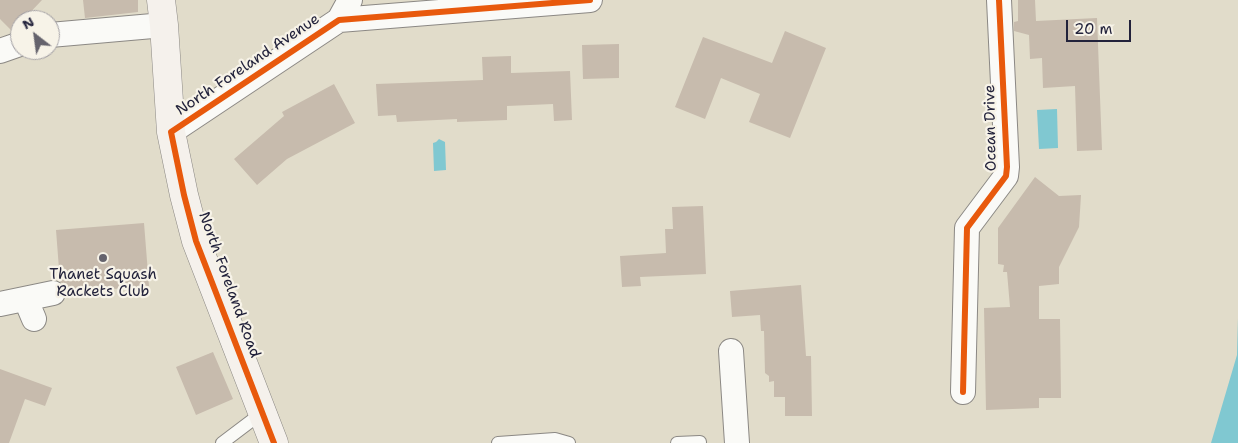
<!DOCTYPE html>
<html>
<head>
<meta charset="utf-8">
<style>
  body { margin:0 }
  #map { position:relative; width:1238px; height:443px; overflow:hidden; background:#e1dcca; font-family:"Shantell Sans",sans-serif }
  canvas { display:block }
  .north { position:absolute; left:10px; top:10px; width:50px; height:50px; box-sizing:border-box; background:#f7f3e8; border:1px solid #a29fa3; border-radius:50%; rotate:330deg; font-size:14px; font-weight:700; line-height:20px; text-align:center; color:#22223b }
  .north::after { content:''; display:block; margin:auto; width:18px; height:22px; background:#65636d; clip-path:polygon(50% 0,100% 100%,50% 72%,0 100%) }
  .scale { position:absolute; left:1066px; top:20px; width:65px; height:22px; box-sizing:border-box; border:2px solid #22223b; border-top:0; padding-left:6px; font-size:15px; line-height:18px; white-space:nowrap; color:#22223b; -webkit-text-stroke:4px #f7f3e8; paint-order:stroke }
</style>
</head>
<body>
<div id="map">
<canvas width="1238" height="443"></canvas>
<div class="north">N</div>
<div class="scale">20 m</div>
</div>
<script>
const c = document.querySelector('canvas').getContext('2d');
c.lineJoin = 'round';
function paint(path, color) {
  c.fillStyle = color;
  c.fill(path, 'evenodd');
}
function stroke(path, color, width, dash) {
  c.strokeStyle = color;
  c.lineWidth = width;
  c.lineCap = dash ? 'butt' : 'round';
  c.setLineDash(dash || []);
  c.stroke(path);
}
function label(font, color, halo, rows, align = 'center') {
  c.font = font + ' "Shantell Sans",sans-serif';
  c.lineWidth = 4.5;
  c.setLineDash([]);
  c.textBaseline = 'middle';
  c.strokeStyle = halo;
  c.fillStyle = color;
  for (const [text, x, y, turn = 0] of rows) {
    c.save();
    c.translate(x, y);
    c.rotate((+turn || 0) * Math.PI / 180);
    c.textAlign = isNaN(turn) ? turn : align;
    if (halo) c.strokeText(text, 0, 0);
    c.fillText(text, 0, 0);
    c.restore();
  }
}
paint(new Path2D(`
  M 1057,109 L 1058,148 L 1039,149 L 1037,110 Z
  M 439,139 L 445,142 L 446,170 L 434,171 L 433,143 L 436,142 Z
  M 1238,318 L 1238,443 L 1211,443 L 1237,355 Z`), '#80c8d1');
paint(new Path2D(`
  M 0,0 L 42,0 L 23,20 L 20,20 L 20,23 L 12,31 L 0,19 Z
  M 83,0 L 138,0 L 138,12 L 85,18 Z
  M 1018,0 L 1035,0 L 1036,21 L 1097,18 L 1102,150 L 1077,151 L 1075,86 L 1043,88 L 1042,58 L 1030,59 L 1029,35 L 1014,31 L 1014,22 L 1018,21 Z
  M 785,31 L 826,48 L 790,138 L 749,122 L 760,94 L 721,78 L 705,119 L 675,107 L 703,37 L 772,63 Z
  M 619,44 L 619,78 L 583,79 L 582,45 Z
  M 511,56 L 511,73 L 570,71 L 572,120 L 554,121 L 553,104 L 507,106 L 507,120 L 457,122 L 457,119 L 397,122 L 396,115 L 378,116 L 376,84 L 483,80 L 482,57 Z
  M 334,84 L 355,123 L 287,159 L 257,185 L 234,159 L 284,116 L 282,112 Z
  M 1035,177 L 1059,196 L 1081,195 L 1079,227 L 1059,267 L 1059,284 L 1039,286 L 1039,319 L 1060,319 L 1061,398 L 1039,398 L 1039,408 L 986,410 L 984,308 L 1010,307 L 1007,272 L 1003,272 L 1004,265 L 998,264 L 998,228 Z
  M 703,206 L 706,274 L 640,277 L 641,286 L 622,287 L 620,256 L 666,253 L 665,229 L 673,229 L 672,207 Z
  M 144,223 L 149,286 L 66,293 L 64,284 L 60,282 L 56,230 Z
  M 801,285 L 806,356 L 811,356 L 812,416 L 785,416 L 785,397 L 774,397 L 774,381 L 769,382 L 769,376 L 765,373 L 764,331 L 761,331 L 760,315 L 732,317 L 730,291 Z
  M 213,352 L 233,399 L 196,415 L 176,367 Z
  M 0,369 L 52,388 L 45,406 L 25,399 L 9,443 L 0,443 Z`), '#c7bbad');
const service = new Path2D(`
  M 222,443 L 263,412
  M 498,443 L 555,439 L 569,443
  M 677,443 L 700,442`);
const minor = new Path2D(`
  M 339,20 L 590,0
  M 50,35 L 164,25
  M 0,51 L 20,44
  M 171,132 L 339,20 L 350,0
  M 26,300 L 34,319
  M 0,304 L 53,293
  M 731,351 L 737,443
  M 963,392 L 967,228 L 1006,176 L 1007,167 L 999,0`);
const secondary = new Path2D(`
  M 161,0 L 164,25 L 171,132 L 184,195 L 196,241 L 274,443`);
stroke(service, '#8b8884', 14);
stroke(minor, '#8b8884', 26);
stroke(secondary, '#8b8884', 29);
stroke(service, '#fafaf7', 12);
stroke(minor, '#fafaf7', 24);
stroke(secondary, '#f5f1ec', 28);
stroke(new Path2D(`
  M 963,392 L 967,228 L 1006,176 L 1007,167 L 999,0
  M 274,443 L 196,241 L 184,195 L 171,132 L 339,20 L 590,0`), '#e8590c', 6);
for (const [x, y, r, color] of [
  [103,258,5,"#65636d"]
]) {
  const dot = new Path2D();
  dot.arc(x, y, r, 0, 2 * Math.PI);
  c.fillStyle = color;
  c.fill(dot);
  stroke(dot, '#f7f3e8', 2);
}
label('15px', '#22223b', '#f7f3e8', [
  ["North Foreland Avenue",248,65,-34],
  ["Ocean Drive",991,128,-91],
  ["North Foreland Road",229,285,70]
]);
label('15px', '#22223b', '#f7f3e8', [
  ["Thanet Squash",103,275],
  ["Rackets Club",103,292]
]);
</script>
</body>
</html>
